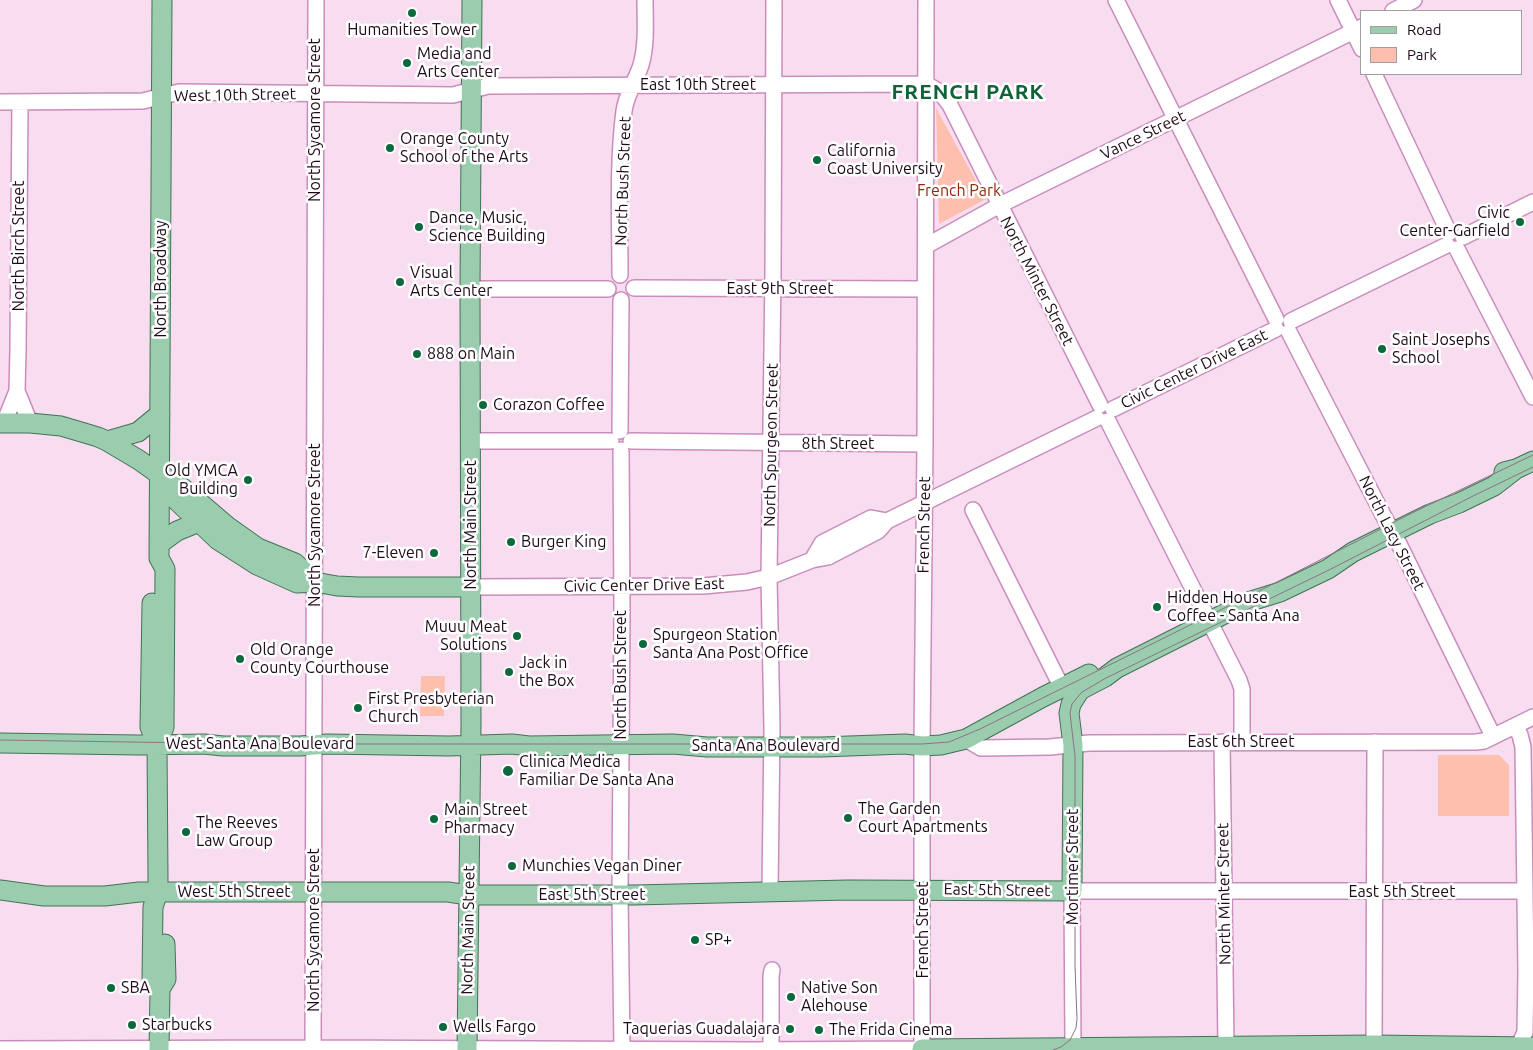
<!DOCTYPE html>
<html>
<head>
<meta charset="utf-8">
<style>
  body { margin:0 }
  #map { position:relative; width:1533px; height:1050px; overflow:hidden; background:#f8ddf1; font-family:Ubuntu,sans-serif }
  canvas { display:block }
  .legend { position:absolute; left:1360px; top:10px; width:162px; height:65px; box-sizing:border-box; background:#fff; border:1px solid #a59da4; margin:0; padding:6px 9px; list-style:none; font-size:15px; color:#1f091b }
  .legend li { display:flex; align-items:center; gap:10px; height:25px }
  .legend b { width:25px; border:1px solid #a59da4 }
</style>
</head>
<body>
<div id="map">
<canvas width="1533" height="1050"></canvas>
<ul class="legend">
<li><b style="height:6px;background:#9accae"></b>Road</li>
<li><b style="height:14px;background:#febfae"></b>Park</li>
</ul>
</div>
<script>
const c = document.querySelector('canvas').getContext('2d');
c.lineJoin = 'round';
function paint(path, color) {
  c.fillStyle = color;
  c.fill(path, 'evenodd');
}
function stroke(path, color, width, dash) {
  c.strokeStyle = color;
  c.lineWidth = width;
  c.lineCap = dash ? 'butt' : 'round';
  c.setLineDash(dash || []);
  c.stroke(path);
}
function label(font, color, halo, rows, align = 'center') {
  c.font = font + ' Ubuntu,sans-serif';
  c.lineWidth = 5;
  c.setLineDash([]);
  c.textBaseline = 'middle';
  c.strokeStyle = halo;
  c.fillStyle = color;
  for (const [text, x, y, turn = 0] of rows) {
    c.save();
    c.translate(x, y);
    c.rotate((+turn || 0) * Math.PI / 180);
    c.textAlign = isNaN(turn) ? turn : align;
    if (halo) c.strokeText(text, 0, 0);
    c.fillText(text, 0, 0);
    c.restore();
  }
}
paint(new Path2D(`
  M 936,108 L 986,199 L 939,224 Z
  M 421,676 L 445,676 L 444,716 L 420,716 Z
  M 1438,755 L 1499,755 L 1509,765 L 1509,816 L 1438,816 Z`), '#febfae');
const minor = new Path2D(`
  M 1116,0 L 1276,319
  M 1338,0 L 1362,49
  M 1393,11 L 1414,0
  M 1374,74 L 1449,233
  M 0,102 L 143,101 L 179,92 L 453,95 L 488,86 L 926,84 L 940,92 L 950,105 L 1100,405
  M 1463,237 L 1533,202
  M 926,246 L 1000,205 L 1362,27
  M 1457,249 L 1533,397
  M 620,275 C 620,221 617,165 624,111 C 626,95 636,80 641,65 C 647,44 645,21 645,0
  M 634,288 L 925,289
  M 470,289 L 608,289
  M 1291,321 L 1447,245
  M 1289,332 L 1383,515 L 1399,544 L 1493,736
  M 17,391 L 30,423
  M 1113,409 L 1276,329
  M 1108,421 L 1239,680 L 1242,689 L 1242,742
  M 4,423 L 17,391 L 18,350 L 20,102
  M 620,431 L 621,300
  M 471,441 L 611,441
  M 631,441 L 925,444
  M 621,450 L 622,609 L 620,895 L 622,1050
  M 973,510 L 1062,688
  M 812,560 L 822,543 L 871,518 L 887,521
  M 472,587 L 703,586 L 747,582 L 769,577 L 812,560 L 828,557 L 878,531 L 887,521 L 1097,418
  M 1515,726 L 1520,735 L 1523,747 L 1526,971 L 1525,1032 L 1517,1050
  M 966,739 L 981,748 L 1050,747 L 1089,743 L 1476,742 L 1484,741 L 1533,717
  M 1222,742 L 1226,1046
  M 770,891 L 772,728 L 769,577 L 773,273 L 774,0
  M 1374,1045 L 1375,742
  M 1073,1047 L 1072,891 L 1525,891
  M 0,1049 L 313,1048 L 753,1050 L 922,1049
  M 771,1049 L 771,976 L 772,970
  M 313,1050 L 316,0
  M 922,1050 L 922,744 L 925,444 L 926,0`);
const major = new Path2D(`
  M 0,423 L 30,423 L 61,426 L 98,437 L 107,441 L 139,460 L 160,475 L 179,485 L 227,526 L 258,548 L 295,563 L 315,582
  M 107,441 L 138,432 L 160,414
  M 1504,472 L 1516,469 L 1533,461
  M 161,477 L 175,499 L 218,540 L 257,565 L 297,583 L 315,582 L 337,586 L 359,587 L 472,587
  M 159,544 L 177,531 L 199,522
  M 152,603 L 150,727 L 157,745 L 158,877 L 158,892 L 153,907 L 152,978 L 160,989
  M 0,743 L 139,745 L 204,744 L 223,746 L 300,746 L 327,744 L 449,746 L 512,744 L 529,746 L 673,744 L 707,747 L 821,747 L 905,744 L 922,746 L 941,745 L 966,739 L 1043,697 L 1089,674
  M 157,745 L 164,727 L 165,569 L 159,558 L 162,0
  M 0,890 L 44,896 L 105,896 L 139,892 L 448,892 L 468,895 L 634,895 L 848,890 L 1072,891 L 1073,745 L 1069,713 L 1071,704 L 1080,690 L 1105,677 L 1117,668 L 1248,602 L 1280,592 L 1328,569 L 1353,552 L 1430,514 L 1459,503 L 1494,486 L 1516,469
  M 922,1049 L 1374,1045 L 1533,1047
  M 159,1050 L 160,989 L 166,979 L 165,944
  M 467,1050 L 471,724 L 470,289 L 472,0`);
stroke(minor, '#ca8dbb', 18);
stroke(major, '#437257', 21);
stroke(minor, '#fff', 15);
stroke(major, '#9accae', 19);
stroke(new Path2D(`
  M 0,740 L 261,744 L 922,744 L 949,742 L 980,729 L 1279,581 L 1412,513 L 1533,455
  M 1053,1050 L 1061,1047 L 1070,1040 L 1076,1028 L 1077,1019 L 1075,966 L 1075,756 L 1070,713 L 1072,704 L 1082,692 L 1106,678 L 1329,570 L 1473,496 L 1533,467`), '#8c7386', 1);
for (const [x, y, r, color] of [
  [412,13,5,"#0c693d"],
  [407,63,5,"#0c693d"],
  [390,148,5,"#0c693d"],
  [817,160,5,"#0c693d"],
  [1520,222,5,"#0c693d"],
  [419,227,5,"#0c693d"],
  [400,282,5,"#0c693d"],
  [1382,349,5,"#0c693d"],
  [417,354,5,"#0c693d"],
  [483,405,5,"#0c693d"],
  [248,480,5,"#0c693d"],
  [511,542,5,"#0c693d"],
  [434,553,5,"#0c693d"],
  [1157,607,5,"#0c693d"],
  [517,636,5,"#0c693d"],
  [643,644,5,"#0c693d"],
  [240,659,5,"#0c693d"],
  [509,672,5,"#0c693d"],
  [358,708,5,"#0c693d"],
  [508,771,6,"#0c693d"],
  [848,818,5,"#0c693d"],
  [434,819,5,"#0c693d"],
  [186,832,5,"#0c693d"],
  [512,866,5,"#0c693d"],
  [695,940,5,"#0c693d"],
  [111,988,5,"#0c693d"],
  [791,997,5,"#0c693d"],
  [132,1025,5,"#0c693d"],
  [443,1027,5,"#0c693d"],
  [790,1029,5,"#0c693d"],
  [819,1030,5,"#0c693d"]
]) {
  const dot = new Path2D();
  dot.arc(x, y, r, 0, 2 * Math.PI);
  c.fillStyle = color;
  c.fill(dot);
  stroke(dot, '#fff', 2);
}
label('16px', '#1f091b', '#fff', [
  ["Humanities Tower",412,30,"center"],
  ["Media and",417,54],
  ["Arts Center",417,72],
  ["Orange County",400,139],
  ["School of the Arts",400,157],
  ["California",827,151],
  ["Coast University",827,169],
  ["Civic",1510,213,"right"],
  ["Center-Garfield",1510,231,"right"],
  ["Dance, Music,",429,218],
  ["Science Building",429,236],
  ["Visual",410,273],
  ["Arts Center",410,291],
  ["Saint Josephs",1392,340],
  ["School",1392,358],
  ["888 on Main",427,354],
  ["Corazon Coffee",493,405],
  ["Old YMCA",238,471,"right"],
  ["Building",238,489,"right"],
  ["Burger King",521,542],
  ["7-Eleven",424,553,"right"],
  ["Hidden House",1167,598],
  ["Coffee - Santa Ana",1167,616],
  ["Muuu Meat",507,627,"right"],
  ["Solutions",507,645,"right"],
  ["Spurgeon Station",653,635],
  ["Santa Ana Post Office",653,653],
  ["Old Orange",250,650],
  ["County Courthouse",250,668],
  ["Jack in",519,663],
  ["the Box",519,681],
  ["First Presbyterian",368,699],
  ["Church",368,717],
  ["Clinica Medica",519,762],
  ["Familiar De Santa Ana",519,780],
  ["The Garden",858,809],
  ["Court Apartments",858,827],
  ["Main Street",444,810],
  ["Pharmacy",444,828],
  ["The Reeves",196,823],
  ["Law Group",196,841],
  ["Munchies Vegan Diner",522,866],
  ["SP+",705,940],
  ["SBA",121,988],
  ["Native Son",801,988],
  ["Alehouse",801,1006],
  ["Starbucks",142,1025],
  ["Wells Fargo",453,1027],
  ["Taquerias Guadalajara",780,1029,"right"],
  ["The Frida Cinema",829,1030]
], 'left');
label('16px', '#1f091b', '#fff', [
  ["East 10th Street",698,85],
  ["West 10th Street",235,95,-1],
  ["North Sycamore Street",315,120,-90],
  ["Vance Street",1143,135,-26],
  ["North Bush Street",623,181,-88],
  ["North Birch Street",19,246,-90],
  ["North Broadway",161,279,-90],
  ["North Minter Street",1037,281,63],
  ["East 9th Street",780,289],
  ["Civic Center Drive East",1194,369,-26],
  ["8th Street",838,444],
  ["North Spurgeon Street",771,445,-89],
  ["North Sycamore Street",315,525,-90],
  ["North Main Street",471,525,-90],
  ["French Street",924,525,-89],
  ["North Lacy Street",1392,533,63],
  ["Civic Center Drive East",644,585,-1],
  ["North Bush Street",621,675,-90],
  ["East 6th Street",1241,742],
  ["West Santa Ana Boulevard",260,744],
  ["Santa Ana Boulevard",766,746],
  ["Mortimer Street",1073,867,-90],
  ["East 5th Street",997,890,1],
  ["West 5th Street",234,892],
  ["East 5th Street",1402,892],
  ["North Minter Street",1224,894,-91],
  ["East 5th Street",592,895],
  ["North Sycamore Street",314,930,-90],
  ["North Main Street",468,930,-89],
  ["French Street",923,930,-90]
]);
label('16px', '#8f290c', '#fff', [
  ["French Park",959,191]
]);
c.letterSpacing = '1px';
label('bold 21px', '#116239', '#fff', [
  ["FRENCH PARK",968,92]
]);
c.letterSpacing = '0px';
</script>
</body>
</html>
